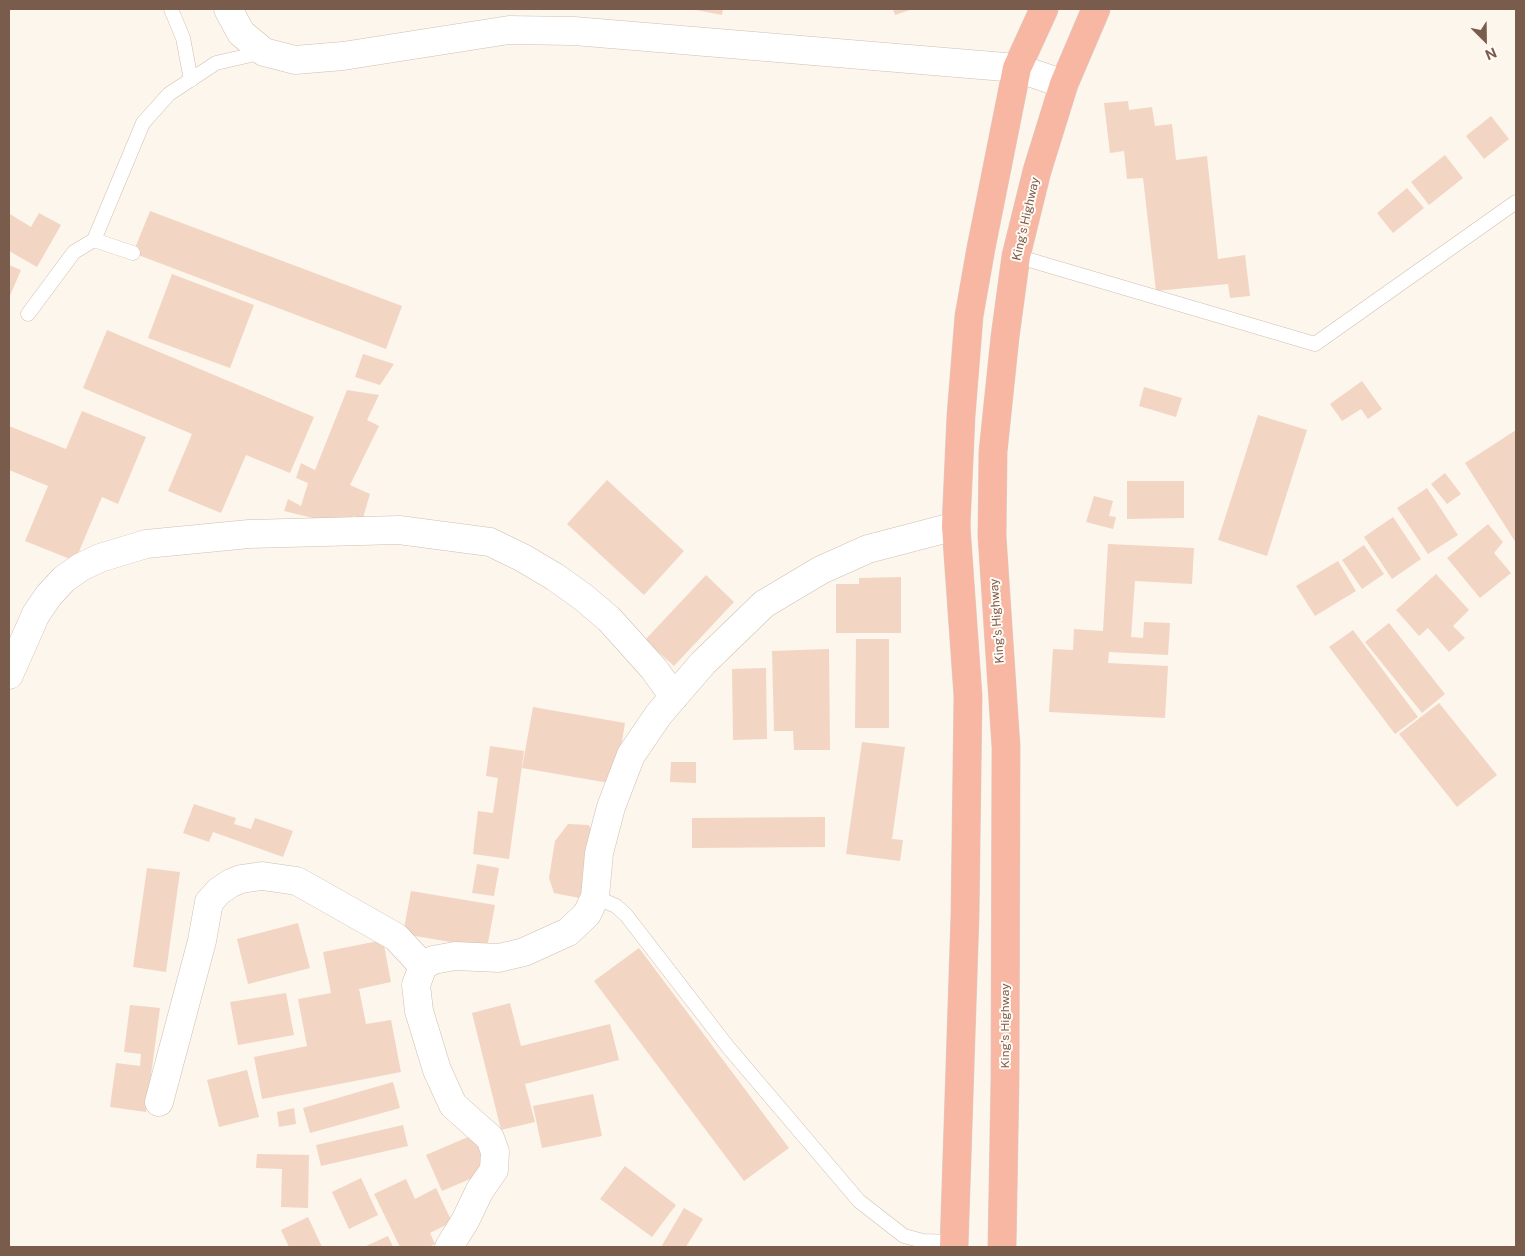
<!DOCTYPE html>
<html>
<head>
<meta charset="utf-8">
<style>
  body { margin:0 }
  #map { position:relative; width:1525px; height:1256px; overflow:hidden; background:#fdf6ec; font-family:"Public Sans",sans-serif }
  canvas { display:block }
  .frame { position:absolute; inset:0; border:10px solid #7a5c4d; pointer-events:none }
  .north { position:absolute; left:1460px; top:15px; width:50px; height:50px; -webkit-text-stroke:4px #fffaf3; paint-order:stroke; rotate:157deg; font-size:14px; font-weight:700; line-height:20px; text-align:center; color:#7a5c4d }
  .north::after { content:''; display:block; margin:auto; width:18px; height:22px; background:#7a5c4d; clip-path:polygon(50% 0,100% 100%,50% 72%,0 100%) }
</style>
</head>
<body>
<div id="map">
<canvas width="1525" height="1256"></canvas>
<div class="frame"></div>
<div class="north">N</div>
</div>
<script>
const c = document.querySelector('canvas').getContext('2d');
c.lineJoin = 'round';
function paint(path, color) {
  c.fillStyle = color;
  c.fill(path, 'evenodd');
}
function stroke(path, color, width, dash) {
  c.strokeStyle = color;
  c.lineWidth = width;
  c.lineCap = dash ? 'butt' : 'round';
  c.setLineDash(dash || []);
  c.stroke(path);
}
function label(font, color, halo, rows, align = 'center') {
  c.font = font + ' "Public Sans",sans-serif';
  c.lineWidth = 4;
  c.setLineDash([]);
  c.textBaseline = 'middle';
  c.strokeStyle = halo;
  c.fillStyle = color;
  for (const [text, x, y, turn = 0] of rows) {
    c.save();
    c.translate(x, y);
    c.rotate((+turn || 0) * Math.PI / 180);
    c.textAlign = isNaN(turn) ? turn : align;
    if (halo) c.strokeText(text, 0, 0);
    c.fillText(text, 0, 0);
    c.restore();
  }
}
paint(new Path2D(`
  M 691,9 L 723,9 L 722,15 Z
  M 893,9 L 913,9 L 895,15 Z
  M 1128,101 L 1129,110 L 1152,107 L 1155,126 L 1172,124 L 1176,160 L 1207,156 L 1218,259 L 1245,255 L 1250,296 L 1230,298 L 1228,284 L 1156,291 L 1143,178 L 1127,179 L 1124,151 L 1110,153 L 1104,103 Z
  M 1491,116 L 1509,139 L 1484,159 L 1466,136 Z
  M 1445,155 L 1463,178 L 1429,205 L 1411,182 Z
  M 1407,188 L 1424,208 L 1393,233 L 1377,213 Z
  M 150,211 L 402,306 L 386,349 L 133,253 Z
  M 39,213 L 61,225 L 37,267 L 9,251 L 9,216 L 10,214 L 31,227 Z
  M 9,265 L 21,270 L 9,298 Z
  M 172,274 L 254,305 L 230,368 L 148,338 Z
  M 107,330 L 314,417 L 290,473 L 246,455 L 221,513 L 168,491 L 192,434 L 83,388 Z
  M 363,354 L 394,364 L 380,385 L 355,377 Z
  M 1362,381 L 1382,409 L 1368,419 L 1361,409 L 1342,421 L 1330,404 Z
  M 1144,387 L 1182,398 L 1176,417 L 1139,406 Z
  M 347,390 L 379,395 L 367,420 L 379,426 L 350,485 L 370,494 L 363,518 L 353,516 L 350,527 L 284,511 L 288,499 L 301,506 L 308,483 L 296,478 L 301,463 L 315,470 Z
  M 82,411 L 146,437 L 118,504 L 102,497 L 75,561 L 25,541 L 48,486 L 9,470 L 9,426 L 66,449 Z
  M 1258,415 L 1307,430 L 1267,556 L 1218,540 Z
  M 1516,430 L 1516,543 L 1465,463 Z
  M 1445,473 L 1461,494 L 1447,504 L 1431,484 Z
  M 607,480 L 684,551 L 644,595 L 567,524 Z
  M 1127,481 L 1184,481 L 1184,518 L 1127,519 Z
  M 1427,488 L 1458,535 L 1428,554 L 1397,508 Z
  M 1094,496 L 1113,501 L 1109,516 L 1116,517 L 1113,529 L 1086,522 Z
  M 1393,517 L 1421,559 L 1392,579 L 1364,537 Z
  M 1488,524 L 1503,542 L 1494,553 L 1511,573 L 1480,598 L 1447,558 Z
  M 1108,544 L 1194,548 L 1192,584 L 1135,581 L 1131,637 L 1143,638 L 1144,622 L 1170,623 L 1168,655 L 1109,652 L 1108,663 L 1168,666 L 1165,718 L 1049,712 L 1053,649 L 1073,650 L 1074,629 L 1103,631 Z
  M 1364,545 L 1384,574 L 1362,589 L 1342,560 Z
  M 1338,561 L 1356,591 L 1315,616 L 1296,586 Z
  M 1436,574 L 1469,610 L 1453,626 L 1465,638 L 1449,652 L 1428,628 L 1419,636 L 1396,610 Z
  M 706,575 L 734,602 L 674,666 L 645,640 Z
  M 901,577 L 901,633 L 836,633 L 836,584 L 859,584 L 859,578 Z
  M 1389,623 L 1445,694 L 1422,713 L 1365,642 Z
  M 1353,630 L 1418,717 L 1395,734 L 1329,647 Z
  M 856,639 L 889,639 L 889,728 L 855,728 Z
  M 829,649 L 830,750 L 794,750 L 793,731 L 774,731 L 772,651 Z
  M 766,668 L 767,739 L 733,740 L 732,669 Z
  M 1439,703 L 1497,775 L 1457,807 L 1399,734 Z
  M 533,707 L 625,723 L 615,784 L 522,768 Z
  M 862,742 L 905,747 L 892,839 L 903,840 L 900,861 L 846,854 Z
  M 490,746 L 524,751 L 509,859 L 473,854 L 478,811 L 493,813 L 498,778 L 486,776 Z
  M 671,762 L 696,762 L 696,783 L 670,782 Z
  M 194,804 L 236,818 L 234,824 L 251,829 L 255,818 L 293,831 L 283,857 L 213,832 L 209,842 L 183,833 Z
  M 825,817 L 825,847 L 692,848 L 692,818 Z
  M 568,824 L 589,825 L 596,842 L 590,882 L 579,898 L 554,893 L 549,878 L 555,841 Z
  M 477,864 L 499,868 L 494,896 L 472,893 Z
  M 147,868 L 180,872 L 166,972 L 133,967 Z
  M 411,891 L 495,905 L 487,948 L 403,934 Z
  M 298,923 L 310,968 L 248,984 L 237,939 Z
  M 383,940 L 391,982 L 359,989 L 366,1024 L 391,1020 L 401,1072 L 262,1099 L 254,1057 L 307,1046 L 298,999 L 331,993 L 323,952 Z
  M 639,948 L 789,1148 L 744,1181 L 594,981 Z
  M 286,993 L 294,1035 L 238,1045 L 230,1002 Z
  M 510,1003 L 521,1046 L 610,1024 L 619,1060 L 525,1084 L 535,1122 L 501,1130 L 472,1013 Z
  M 130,1005 L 160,1008 L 146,1112 L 110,1107 L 116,1063 L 140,1066 L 141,1054 L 124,1052 Z
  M 247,1070 L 259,1117 L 219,1127 L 207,1080 Z
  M 393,1082 L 400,1108 L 310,1133 L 303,1108 Z
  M 593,1094 L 602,1136 L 542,1148 L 533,1106 Z
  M 294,1108 L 296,1124 L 279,1127 L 277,1112 Z
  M 403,1125 L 408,1146 L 321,1166 L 316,1145 Z
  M 475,1134 L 491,1170 L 442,1191 L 426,1155 Z
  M 257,1154 L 309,1155 L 308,1208 L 281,1207 L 282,1169 L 256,1168 Z
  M 625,1166 L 676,1205 L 652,1237 L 600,1199 Z
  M 361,1178 L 378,1215 L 349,1229 L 332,1192 Z
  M 406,1179 L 415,1199 L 436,1188 L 452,1222 L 430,1233 L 435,1244 L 429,1247 L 400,1247 L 374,1194 Z
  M 684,1208 L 703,1219 L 686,1247 L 661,1247 Z
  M 308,1217 L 322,1247 L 289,1247 L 281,1230 Z
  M 388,1236 L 393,1247 L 364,1247 Z`), '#f3d5c3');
const lane = new Path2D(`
  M 171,9 L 183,38 L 191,80
  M 94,240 L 133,253
  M 1016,256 L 1315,344 L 1516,202
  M 28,314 L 74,252 L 94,240 L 143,123 L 169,94 L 216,63 L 264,52
  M 595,897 L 616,906 L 626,915 L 728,1047 L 859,1201 L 904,1236 L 923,1241 L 953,1242`);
const street = new Path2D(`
  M 228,9 L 241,33 L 264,52 L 295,60 L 343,56 L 509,30 L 574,31 L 1017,68 L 1064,84
  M 9,675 L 36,614 L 49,595 L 64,579 L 81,567 L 100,558 L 146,544 L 249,534 L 399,530 L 490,542 L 523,558 L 555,577 L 583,597 L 609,619 L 654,669 L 674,697
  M 159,1102 L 202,941 L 209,902 L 219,891 L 231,883 L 241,879 L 262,876 L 297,881 L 396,937 L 423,966
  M 449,1247 L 465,1221 L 480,1190 L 494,1170 L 495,1152 L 490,1138 L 453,1105 L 437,1070 L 419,1011 L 416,985 L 423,966 L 433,960 L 455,956 L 499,958 L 524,952 L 568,932 L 587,914 L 595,897 L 599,853 L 611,807 L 631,755 L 659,714 L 703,663 L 764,604 L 821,570 L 868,549 L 956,526`);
const highway = new Path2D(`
  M 954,1247 L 965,915 L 968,696 L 956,526 L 961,416 L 969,316 L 981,248 L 1017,68 L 1044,9
  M 1002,1247 L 1005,1079 L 1006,747 L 992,536 L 993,452 L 1005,337 L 1016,256 L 1037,171 L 1064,84 L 1096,9`);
stroke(lane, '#d1beb0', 15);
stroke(street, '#d1beb0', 29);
stroke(highway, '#dad1cd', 29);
stroke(lane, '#fff', 14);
stroke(street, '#fff', 28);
stroke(highway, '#f7b7a3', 28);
label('12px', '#7a5c4d', '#fffaf3', [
  ["King's Highway",1026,219,-77],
  ["King's Highway",997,621,-94],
  ["King's Highway",1005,1026,-90]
]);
</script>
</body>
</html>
